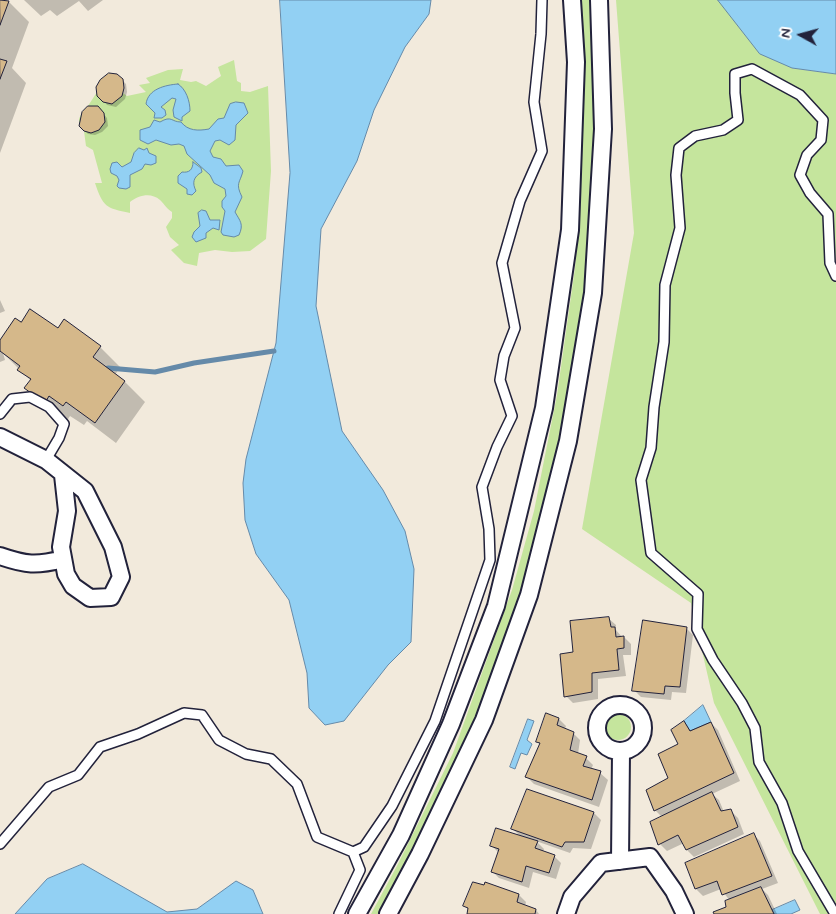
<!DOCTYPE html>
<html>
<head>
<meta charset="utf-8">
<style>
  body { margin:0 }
  #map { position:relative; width:836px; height:914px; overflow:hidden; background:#f2eadc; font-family:Mynerve,sans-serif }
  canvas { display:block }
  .north { position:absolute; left:776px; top:10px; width:50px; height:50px; -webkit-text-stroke:4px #fff; paint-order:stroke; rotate:277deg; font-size:14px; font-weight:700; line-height:20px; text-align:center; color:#22223b }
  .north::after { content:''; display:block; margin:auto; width:18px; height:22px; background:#22223b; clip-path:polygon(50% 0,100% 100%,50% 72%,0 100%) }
</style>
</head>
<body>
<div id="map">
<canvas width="836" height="914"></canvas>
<div class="north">N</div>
</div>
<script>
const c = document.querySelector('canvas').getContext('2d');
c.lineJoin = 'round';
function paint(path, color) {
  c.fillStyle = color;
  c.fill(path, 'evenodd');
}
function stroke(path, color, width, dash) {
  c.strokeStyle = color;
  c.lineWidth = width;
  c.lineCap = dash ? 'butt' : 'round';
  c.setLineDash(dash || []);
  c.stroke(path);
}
paint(new Path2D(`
  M 580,0 L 593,0 L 596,113 L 589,265 L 576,361 L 557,470 L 533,561 L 477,723 L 383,914 L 371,914 L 398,864 L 453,753 L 512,590 L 534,511 L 557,395 L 575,268 L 581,194 Z
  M 616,0 L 718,0 L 792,68 L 836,74 L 836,914 L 820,914 L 714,703 L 691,603 L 582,529 L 634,233 Z
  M 234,60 L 237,81 L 241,83 L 241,91 L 250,92 L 268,86 L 271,171 L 266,239 L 250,251 L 232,252 L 215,250 L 199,253 L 197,266 L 184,263 L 171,250 L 179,245 L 170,237 L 166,227 L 172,218 L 172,212 C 167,209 165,205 160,200 C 151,192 139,195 130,202 L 130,213 C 106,208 103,207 95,183 L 102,183 L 93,150 L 86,146 L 84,131 L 79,126 L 79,119 L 82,112 L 88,106 L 97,92 L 96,87 L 100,80 L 109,73 L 123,79 L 124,88 L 123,93 L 127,96 L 146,92 L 139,85 L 150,83 L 146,78 L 168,70 L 183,69 L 180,80 L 191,82 L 196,81 L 206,86 L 221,76 L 218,67 Z
  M605 727a13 13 0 1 1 26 0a13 13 0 1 1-26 0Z`), '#c5e59d');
const water = new Path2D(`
  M 280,0 L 431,0 L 429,14 L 405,47 L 374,110 L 357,161 L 321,229 L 316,306 L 342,431 L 383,490 L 405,531 L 414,569 L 411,642 L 388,665 L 344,721 L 325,725 L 309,708 L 307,673 L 289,600 L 256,554 L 245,520 L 243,483 L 246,459 L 276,343 L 290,173 Z
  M 718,0 L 836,0 L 836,74 L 792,68 L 760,54 Z
  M 178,84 C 186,89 190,101 190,111 L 182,117 L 182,121 L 174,117 L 173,110 L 176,99 L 172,98 L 161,107 L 165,110 L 166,115 L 162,118 L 154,118 L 155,113 L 146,104 C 148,89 165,85 178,84 Z
  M 236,102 L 244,103 L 248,113 L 236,125 L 235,140 L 229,145 L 220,140 L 215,141 L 210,151 L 213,157 L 221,159 L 226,166 L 239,165 L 243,171 C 240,183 235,183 242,197 L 235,212 C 240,221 244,224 239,235 L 234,237 L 223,235 L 221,232 L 225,211 L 222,207 L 222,201 L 226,196 L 225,189 L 214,183 L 210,175 L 187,154 L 184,146 L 179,144 L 171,145 L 156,140 L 148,144 L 140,140 L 140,130 L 150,127 L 154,120 L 160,122 C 172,115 171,122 181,122 C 188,131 198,131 209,129 L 218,119 L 224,118 L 230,104 Z
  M 139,148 L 144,150 L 147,148 L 149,153 L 156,156 L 156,163 L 151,165 L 145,164 L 142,169 L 130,175 L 130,187 L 126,189 L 119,188 L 117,186 L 119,180 L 117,176 L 111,173 L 110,169 L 112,163 L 117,162 L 122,167 L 131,162 L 134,153 Z
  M 193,162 L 201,168 L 202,172 C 193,177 192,183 196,191 L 192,195 L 187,194 L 187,189 L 178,183 L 178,176 L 182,172 C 189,173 193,170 193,162 Z
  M 202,210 L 206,211 L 210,220 L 220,220 L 219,230 L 213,228 L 206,233 L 206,238 L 196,242 L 192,237 L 194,232 L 200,226 L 198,213 Z
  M 703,705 L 711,722 L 690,731 L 684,721 Z
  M 528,719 L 534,721 L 527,740 L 532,744 L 527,755 L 521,753 L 515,769 L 510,767 Z
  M 83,864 L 167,912 L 197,909 L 236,881 L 253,890 L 263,914 L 15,914 L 47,879 Z
  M 795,900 L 800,910 L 791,914 L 774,914 L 772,910 Z`);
paint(water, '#92d0f3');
stroke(water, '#658aa9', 1);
paint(new Path2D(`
  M 0,0 L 9,2 L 29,22 L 12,68 L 26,83 L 0,153 Z
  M 24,0 L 103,0 L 88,11 L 79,1 L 57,16 L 50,10 L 41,16 Z
  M 122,80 L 126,84 L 127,92 L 125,99 L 116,107 L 107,105 L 104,101 Z
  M 101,111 L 107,118 L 108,126 L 102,132 L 95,135 L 88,134 L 85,131 Z
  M 0,300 L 5,311 L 0,313 Z
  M 21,323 L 58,330 L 100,347 L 120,367 L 115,375 L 125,382 L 145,402 L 116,443 L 87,421 L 84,425 L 70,416 L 66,422 L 47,409 L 26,388 L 31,381 L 3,353 L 5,360 L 0,362 L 0,342 Z
  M 608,618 L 616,625 L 616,630 L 622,637 L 624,637 L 631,644 L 631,655 L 623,655 L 626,676 L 598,679 L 598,699 L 573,703 L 566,696 L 575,654 Z
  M 686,628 L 693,635 L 686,693 L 672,692 L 671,700 L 641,697 L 634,690 Z
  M 559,719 L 566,726 L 565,729 L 573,733 L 580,740 L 578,754 L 586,758 L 593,765 L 591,770 L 600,773 L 608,780 L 599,807 L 534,784 L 527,777 L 540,745 L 537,741 Z
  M 684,723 L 692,732 L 711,723 L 718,730 L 740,781 L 712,794 L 719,800 L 724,812 L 731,811 L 738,818 L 744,834 L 694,857 L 687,850 L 684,843 L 667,851 L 660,844 L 662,817 L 655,810 L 670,779 Z
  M 528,791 L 594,813 L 601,820 L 591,849 L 573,848 L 570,853 L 536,841 L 544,849 L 543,852 L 554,856 L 561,863 L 556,879 L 533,872 L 529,888 L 499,878 L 492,871 L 499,853 L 492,846 L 521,837 L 513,829 Z
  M 753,834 L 760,841 L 778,883 L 762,889 L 768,895 L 777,914 L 715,914 L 728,908 L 730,901 L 721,889 L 703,896 L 696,889 L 686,864 Z
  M 486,883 L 519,895 L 526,902 L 525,906 L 536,910 L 539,914 L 468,914 L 469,910 L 464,905 L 484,887 Z`), '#0003');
stroke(new Path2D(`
  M 108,368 L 155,372 L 194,363 L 274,351`), '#658aa9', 5);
const building = new Path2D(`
  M 0,0 L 9,1 L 0,25 Z
  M 0,59 L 7,61 L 0,79 Z
  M 109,73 L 117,74 L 123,79 L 124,88 L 122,96 L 112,104 L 103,102 L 97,96 L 96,87 L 100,80 Z
  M 88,106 L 98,106 L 104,113 L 105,122 L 99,130 L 91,133 L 84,131 L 79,126 L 82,112 Z
  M 30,309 L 58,328 L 64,319 L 101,346 L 93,357 L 125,381 L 95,423 L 66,402 L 63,406 L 49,396 L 45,403 L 24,388 L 31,379 L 17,370 L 20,366 L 0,351 L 0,340 L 15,318 L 21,322 Z
  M 609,617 L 611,627 L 615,627 L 616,637 L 624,636 L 624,648 L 617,649 L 619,670 L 592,673 L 592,692 L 564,697 L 560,654 L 573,652 L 570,621 Z
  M 643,620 L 687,627 L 680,687 L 665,686 L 664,694 L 632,691 Z
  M 546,713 L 559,718 L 557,725 L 574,732 L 570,750 L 587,756 L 583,766 L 601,771 L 592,800 L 525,777 L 540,743 L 536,742 Z
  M 684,721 L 690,731 L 711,722 L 734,773 L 654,811 L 646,790 L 668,778 L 658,754 L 678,744 L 671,730 Z
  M 527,789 L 594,812 L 584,842 L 565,842 L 562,847 L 511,829 Z
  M 712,792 L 721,811 L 731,809 L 738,827 L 686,850 L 678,835 L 658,845 L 650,822 Z
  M 496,828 L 538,841 L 535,848 L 555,855 L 549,873 L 526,866 L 522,882 L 491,872 L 499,849 L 490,846 Z
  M 754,833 L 772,876 L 722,895 L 717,881 L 695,889 L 685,863 Z
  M 473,882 L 484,885 L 485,882 L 519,894 L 517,902 L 536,909 L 535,914 L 467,914 L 468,908 L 463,906 Z
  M 761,887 L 774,914 L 714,914 L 713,912 L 726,907 L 725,901 Z`);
paint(building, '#d5b88a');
stroke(building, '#22223b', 1);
const lane = new Path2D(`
  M 0,414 L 12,399 L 30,397 L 49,407 L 64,424 L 59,438 L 46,460
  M 0,844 L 49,787 L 78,775 L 100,747 L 138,734 L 184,713 L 202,715 L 219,740 L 246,754 L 271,759 L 297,784 L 317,837 L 353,852 L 364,847 L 392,806 L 435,721 L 490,560 L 489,529 L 482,487 L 497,447 L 512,416 L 500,380 L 504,356 L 515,328 L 502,263 L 520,201 L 542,151 L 534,102 L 541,34 L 542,0
  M 339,914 L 360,870 L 353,852
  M 835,914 L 798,851 L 782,803 L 759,762 L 755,728 L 742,703 L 713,660 L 697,629 L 698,594 L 651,553 L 641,480 L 651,448 L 654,407 L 664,342 L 665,285 L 680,228 L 676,175 L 679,148 L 695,136 L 723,130 L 738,120 L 735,93 L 735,74 L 752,69 L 800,95 L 823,120 L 821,140 L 807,155 L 800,175 L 810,193 L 828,214 L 830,263 L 836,276`);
const street = new Path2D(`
  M 0,437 L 46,460 L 85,491 L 113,547 L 121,577 L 111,597 L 90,598 L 73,586 L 66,574 L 61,547 L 67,511 L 63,475
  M 0,556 C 26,565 36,566 63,559
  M597 728a23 23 0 1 1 46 0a23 23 0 1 1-46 0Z
  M 620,861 L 621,752
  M 357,914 L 401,835 L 451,724 L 496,606 L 544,408 L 570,230 L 576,62 L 572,0
  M 388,914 L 420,854 L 484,720 L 529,595 L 568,441 L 593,293 L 603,129 L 599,0
  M 566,914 L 572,897 L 601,863 L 650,857 L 674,891 L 685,914`);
stroke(lane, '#22223b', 12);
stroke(street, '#22223b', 20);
stroke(lane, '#fff', 9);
stroke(street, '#fff', 16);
</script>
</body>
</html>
